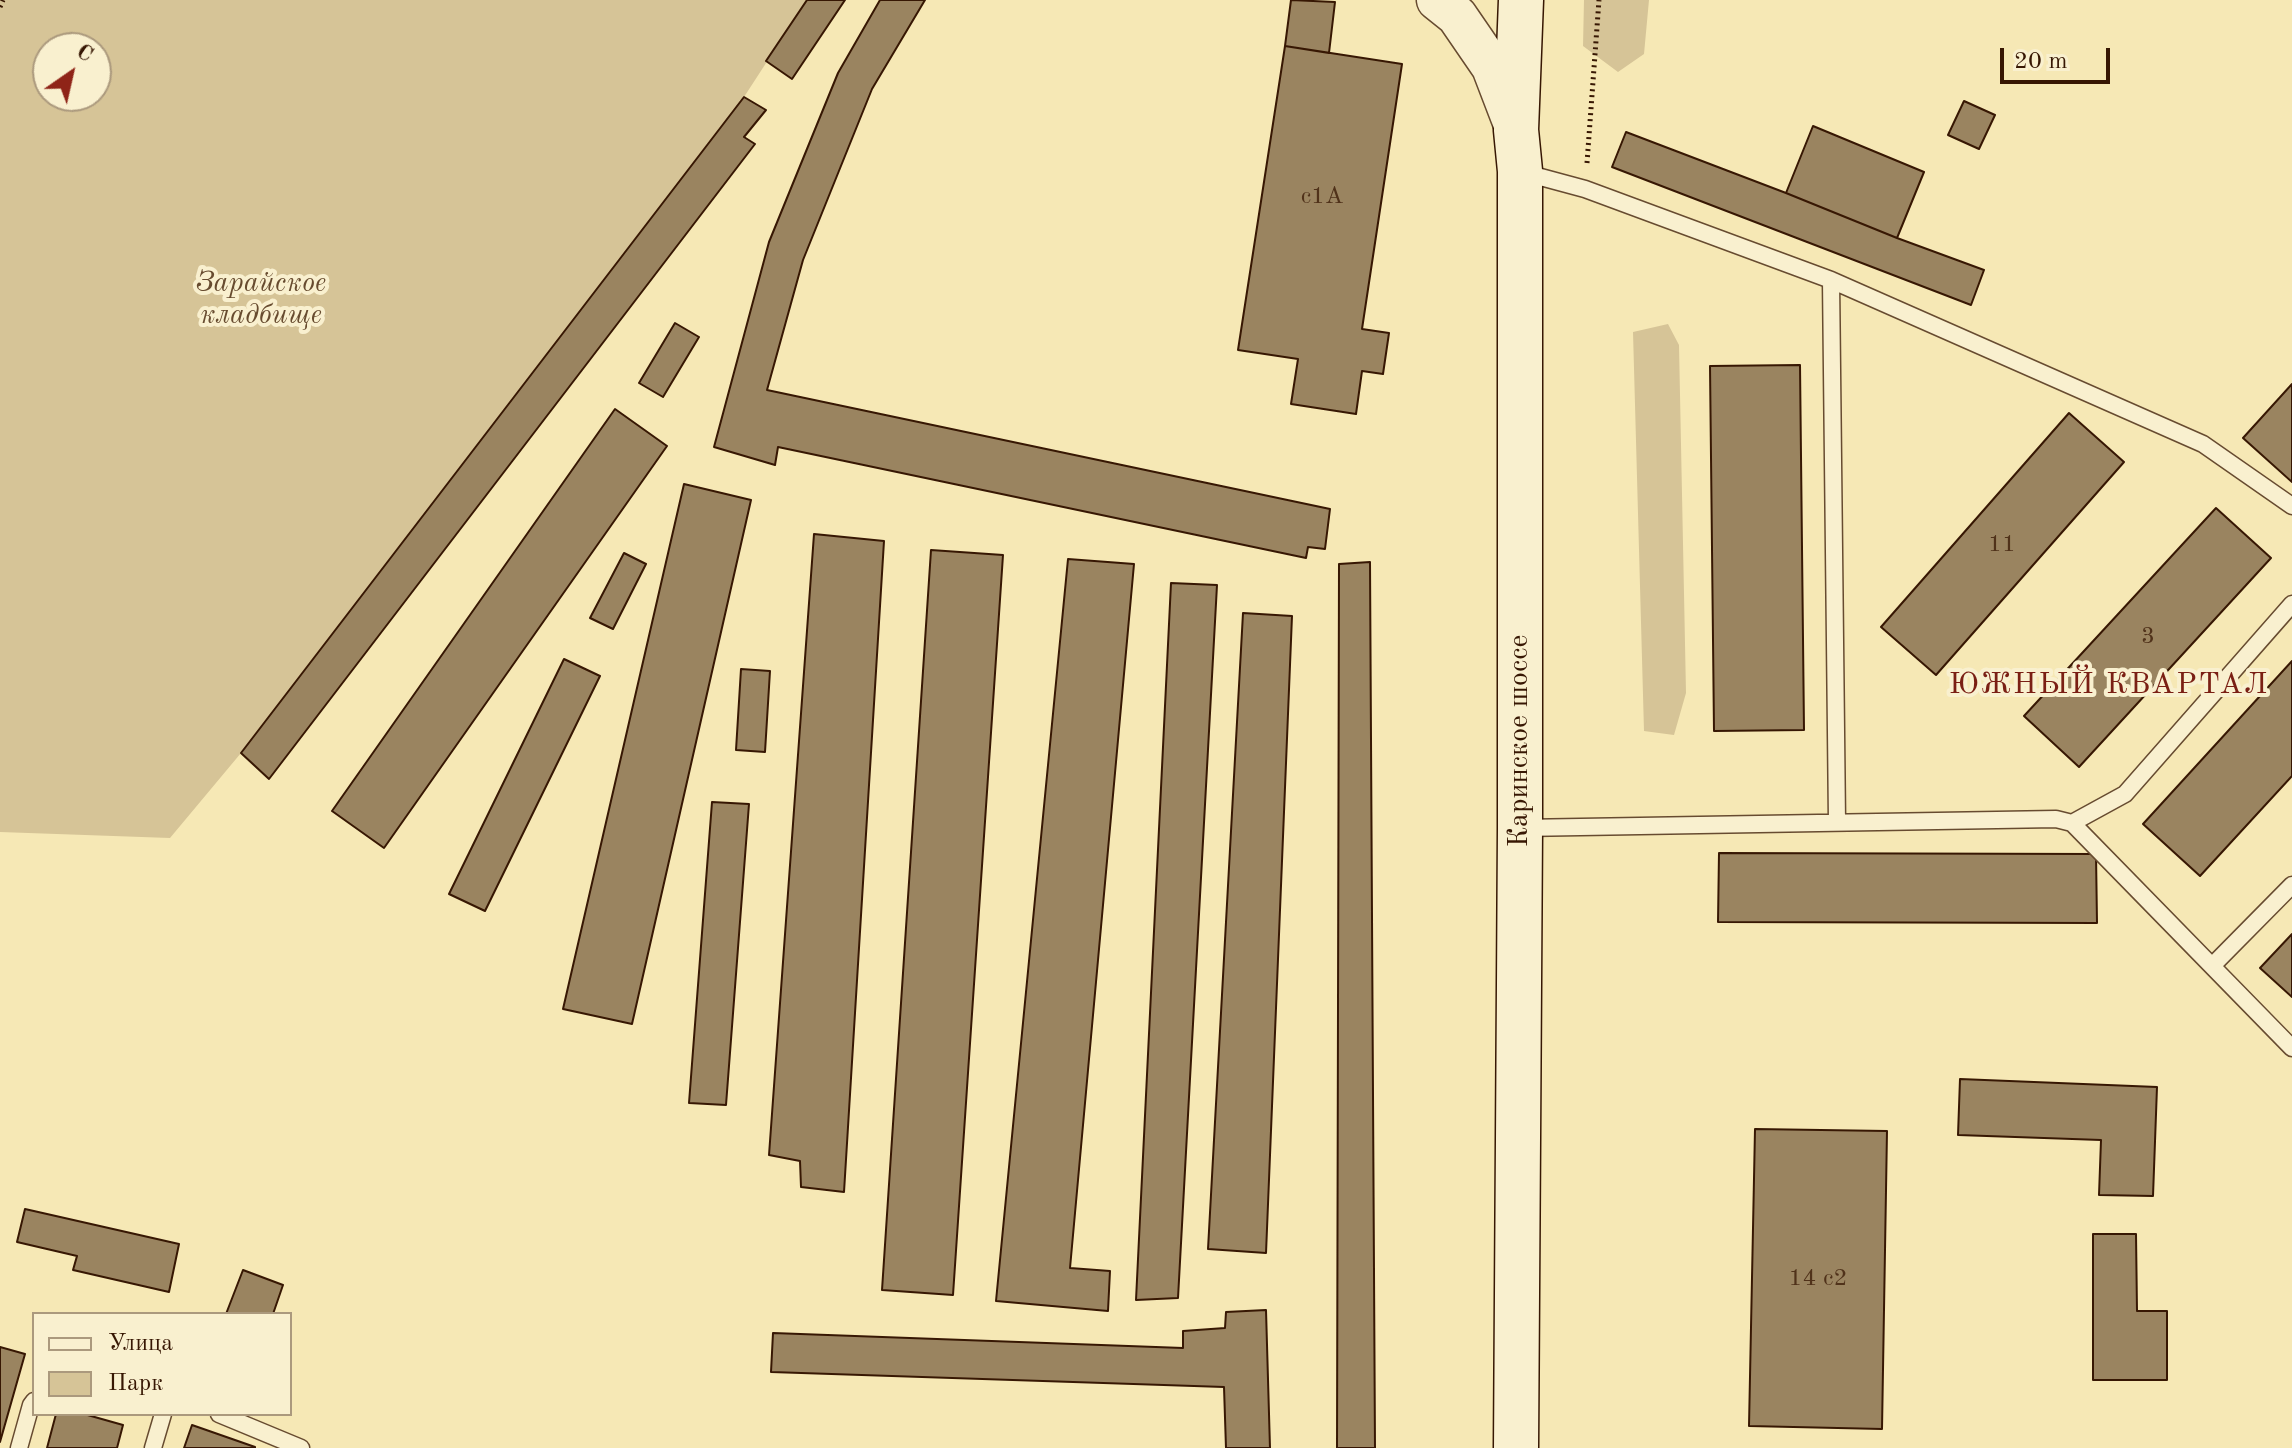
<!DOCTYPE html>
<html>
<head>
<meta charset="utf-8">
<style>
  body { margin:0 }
  #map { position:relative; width:2292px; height:1448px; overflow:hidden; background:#f6e8b5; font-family:"Old Standard TT",serif }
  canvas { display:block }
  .legend { position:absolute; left:32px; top:1312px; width:260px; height:104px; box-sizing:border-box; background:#f9f0cf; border:2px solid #ab997d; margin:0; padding:10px 14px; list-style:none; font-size:24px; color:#371703 }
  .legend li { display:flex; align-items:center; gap:16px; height:40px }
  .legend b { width:40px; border:2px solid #ab997d }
  .north { position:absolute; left:32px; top:32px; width:80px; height:80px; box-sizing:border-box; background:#f9f0cf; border:2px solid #ab997d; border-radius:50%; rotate:34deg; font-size:22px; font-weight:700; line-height:32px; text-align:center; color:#371703 }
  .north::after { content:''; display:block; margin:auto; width:28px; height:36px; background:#8f2418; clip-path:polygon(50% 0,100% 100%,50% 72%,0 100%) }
  .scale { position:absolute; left:2000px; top:48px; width:110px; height:36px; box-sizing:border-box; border:4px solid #371703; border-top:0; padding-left:10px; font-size:24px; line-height:28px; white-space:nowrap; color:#371703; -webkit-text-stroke:6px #f9f0cf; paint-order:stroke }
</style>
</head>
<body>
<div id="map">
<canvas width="2292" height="1448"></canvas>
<ul class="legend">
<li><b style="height:10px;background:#f9f0cf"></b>Улица</li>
<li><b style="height:22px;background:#d6c497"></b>Парк</li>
</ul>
<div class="north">С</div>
<div class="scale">20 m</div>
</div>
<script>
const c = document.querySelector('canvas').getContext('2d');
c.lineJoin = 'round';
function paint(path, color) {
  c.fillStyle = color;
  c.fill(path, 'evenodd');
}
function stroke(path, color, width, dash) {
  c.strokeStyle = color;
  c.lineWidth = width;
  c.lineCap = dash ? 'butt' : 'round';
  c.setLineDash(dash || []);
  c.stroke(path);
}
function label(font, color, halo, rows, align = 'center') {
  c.font = font + ' "Old Standard TT",serif';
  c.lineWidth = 8;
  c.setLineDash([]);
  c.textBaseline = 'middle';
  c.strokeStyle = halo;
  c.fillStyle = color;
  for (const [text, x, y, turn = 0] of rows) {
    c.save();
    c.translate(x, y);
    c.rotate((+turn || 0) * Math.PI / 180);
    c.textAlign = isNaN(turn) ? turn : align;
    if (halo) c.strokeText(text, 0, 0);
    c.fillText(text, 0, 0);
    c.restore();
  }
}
paint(new Path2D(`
  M 0,0 L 807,0 L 744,97 L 241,753 L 170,838 L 0,832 ZM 48,48 L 96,48 L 96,96 L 48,96 Z
  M 1584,0 L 1649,0 L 1644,54 L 1618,72 L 1583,46 Z
  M 1668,324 L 1679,345 L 1686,693 L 1674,735 L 1644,731 L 1633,332 Z`), '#d6c497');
const building = new Path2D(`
  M 807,0 L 845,0 L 792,79 L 766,61 Z
  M 880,0 L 925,0 L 872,89 L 803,260 L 767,390 L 1330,509 L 1325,549 L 1308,547 L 1306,558 L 778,447 L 775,465 L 714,447 L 769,242 L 838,73 Z
  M 1291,0 L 1335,2 L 1329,53 L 1285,46 Z
  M 1285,46 L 1402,64 L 1362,329 L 1389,333 L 1383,374 L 1362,371 L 1356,414 L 1291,404 L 1298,359 L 1238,350 Z
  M 744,97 L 766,110 L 744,137 L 755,144 L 269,779 L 241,753 Z
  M 1964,101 L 1995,115 L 1979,149 L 1948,135 Z
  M 1813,126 L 1924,172 L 1897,238 L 1786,193 Z
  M 1626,132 L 1786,193 L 1897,238 L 1984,270 L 1971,305 L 1612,167 Z
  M 675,323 L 699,337 L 663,397 L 639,383 Z
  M 1800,365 L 1804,730 L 1714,731 L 1710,366 Z
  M 2292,384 L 2292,482 L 2243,438 Z
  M 615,409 L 667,446 L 384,848 L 332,811 Z
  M 2069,413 L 2124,462 L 1936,675 L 1881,627 Z
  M 684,484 L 751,500 L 632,1024 L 563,1009 Z
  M 2216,508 L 2271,558 L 2079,767 L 2024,716 Z
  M 814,534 L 884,541 L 844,1192 L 801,1187 L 800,1161 L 769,1155 Z
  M 931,550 L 1003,555 L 953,1295 L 882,1290 Z
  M 624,553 L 646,564 L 613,629 L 590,618 Z
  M 1068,559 L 1134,564 L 1070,1268 L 1110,1271 L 1108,1311 L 996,1301 Z
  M 1370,562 L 1375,1448 L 1337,1448 L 1339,564 Z
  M 1171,583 L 1217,585 L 1178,1298 L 1136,1300 Z
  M 1243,613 L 1292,616 L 1266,1253 L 1208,1249 Z
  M 564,659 L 600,676 L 485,911 L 449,894 Z
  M 2292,661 L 2292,776 L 2200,876 L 2143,824 Z
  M 741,669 L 770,671 L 765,752 L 736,750 Z
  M 712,802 L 749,804 L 726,1105 L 689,1103 Z
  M 1719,853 L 2096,854 L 2097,923 L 1718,922 Z
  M 2292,934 L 2292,997 L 2260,968 Z
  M 1960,1079 L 2157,1087 L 2153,1196 L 2099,1195 L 2101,1140 L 1958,1135 Z
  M 1755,1129 L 1887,1131 L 1882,1429 L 1749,1426 Z
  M 25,1209 L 179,1244 L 169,1292 L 73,1270 L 77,1256 L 17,1242 Z
  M 2093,1234 L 2136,1234 L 2137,1311 L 2167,1311 L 2167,1380 L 2093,1380 Z
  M 243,1270 L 283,1285 L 273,1314 L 226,1314 Z
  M 1266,1310 L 1270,1448 L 1226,1448 L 1224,1387 L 771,1372 L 773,1333 L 1183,1348 L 1183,1331 L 1225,1328 L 1226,1312 Z
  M 0,1347 L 25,1354 L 0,1442 Z
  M 56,1414 L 84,1414 L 123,1425 L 117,1448 L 47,1448 Z
  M 192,1425 L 255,1447 L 255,1448 L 184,1448 Z`);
paint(building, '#9a8460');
stroke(building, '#371703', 2);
const service = new Path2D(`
  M 1522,172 L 1585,189 L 1831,280 L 2203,444 L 2292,506
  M 1831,280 L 1837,822
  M 2072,823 L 2125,794 L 2292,604
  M 1521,828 L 2056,819 L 2072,823 L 2292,1048
  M 2212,966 L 2292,885
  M 219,1414 L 301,1448
  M 19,1448 L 31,1405 L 34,1401
  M 153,1448 L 163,1414`);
const tertiary = new Path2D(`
  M 1437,0 L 1457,16 L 1492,67 L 1515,127`);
const secondary = new Path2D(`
  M 1516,1448 L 1520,828 L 1520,171 L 1516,130 L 1521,0`);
stroke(service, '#674b30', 19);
stroke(tertiary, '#674b30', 43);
stroke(secondary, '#371703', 47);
stroke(new Path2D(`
  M 0,7 L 3,0
  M 1587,163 L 1599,0`), '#371703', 5, [2, 4]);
stroke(service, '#f9f0cf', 16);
stroke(tertiary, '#f9f0cf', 40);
stroke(secondary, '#f9f0cf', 44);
label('24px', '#50321a', null, [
  ["с1А",1322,197],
  ["11",2002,545],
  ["3",2148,637],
  ["14 с2",1818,1279]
]);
label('italic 28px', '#674b2f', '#f9f0cf', [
  ["Зарайское",261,284],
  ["кладбище",261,316]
]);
label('28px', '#371703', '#f9f0cf', [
  ["Каринское шоссе",1520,741,-90]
]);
c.letterSpacing = '2px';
label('30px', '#7a1f14', '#f9f0cf', [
  ["ЮЖНЫЙ КВАРТАЛ",2109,685]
]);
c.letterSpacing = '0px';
</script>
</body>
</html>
